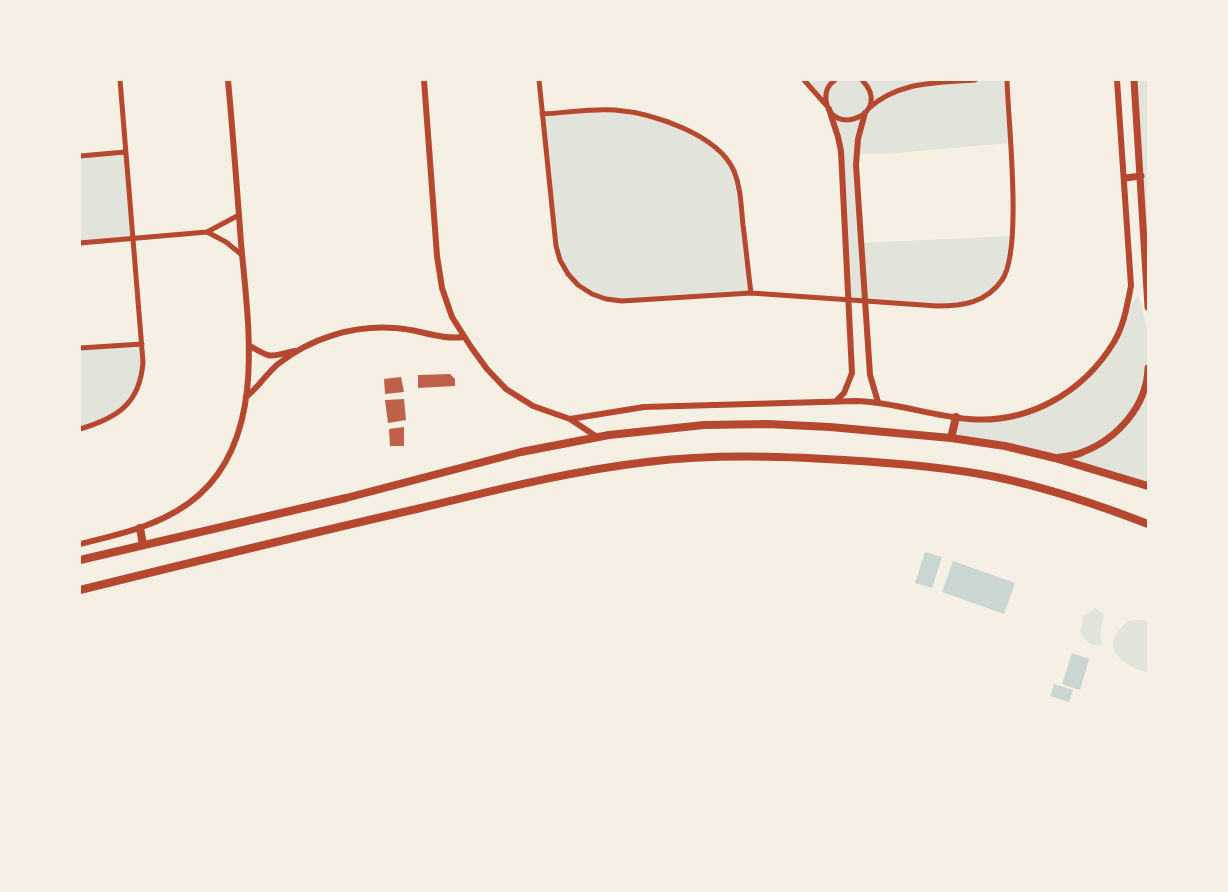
<!DOCTYPE html>
<html>
<head>
<meta charset="utf-8">
<style>
  body { margin:0 }
  #map { position:relative; width:1228px; height:892px; overflow:hidden; background:#f6efe4; font-family:"Fira Sans",sans-serif }
  canvas { display:block }
  .frame { position:absolute; inset:0; border:81px solid #f6efe4; pointer-events:none }
</style>
</head>
<body>
<div id="map">
<canvas width="1228" height="892"></canvas>
<div class="frame"></div>
</div>
<script>
const c = document.querySelector('canvas').getContext('2d');
c.lineJoin = 'round';
function paint(path, color) {
  c.fillStyle = color;
  c.fill(path, 'evenodd');
}
function stroke(path, color, width, dash) {
  c.strokeStyle = color;
  c.lineWidth = width;
  c.lineCap = dash ? 'butt' : 'round';
  c.setLineDash(dash || []);
  c.stroke(path);
}
paint(new Path2D(`
  M 804,80 L 1007,80 L 1009,143 L 885,154 L 857,154 L 860,243 L 1012,236 L 1003,279 L 990,294 L 955,306 L 849,301 L 842,165 L 827,105 Z
  M 1134,80 L 1148,80 L 1148,307 Z
  M 613,109 L 677,126 L 722,152 L 739,186 L 751,293 L 637,299 L 606,299 L 578,285 L 560,260 L 542,114 Z
  M 125,152 L 132,238 L 80,243 L 80,156 Z
  M 1138,294 L 1148,331 L 1148,486 L 1055,458 L 951,438 L 956,417 L 1010,418 L 1073,390 L 1114,342 L 1126,315 Z
  M 142,344 C 144,370 141,395 119,412 C 109,420 91,424 80,429 L 80,348 Z
  M 1095,608 L 1104,614 L 1100,635 L 1102,646 L 1090,644 L 1080,634 L 1083,617 Z
  M 1143,620 L 1148,622 L 1148,672 C 1131,670 1101,651 1118,631 C 1121,628 1125,623 1129,621 C 1133,619 1139,620 1143,620 Z`), '#e2e4dc');
paint(new Path2D(`
  M 925,552 L 942,557 L 932,588 L 915,583 Z
  M 953,561 L 1015,583 L 1004,614 L 942,592 Z
  M 1072,653 L 1089,659 L 1080,690 L 1062,684 Z
  M 1054,684 L 1073,690 L 1069,702 L 1050,696 Z`), '#c9d6d2');
paint(new Path2D(`
  M 450,374 L 455,379 L 455,386 L 418,388 L 418,375 Z
  M 401,377 L 404,392 L 385,394 L 384,379 Z
  M 404,399 L 406,420 L 388,423 L 385,400 Z
  M 404,427 L 404,446 L 390,446 L 389,429 Z`), '#bf614a');
stroke(new Path2D(`
  M 539,80 L 556,246 L 560,260 L 568,274 L 578,285 L 592,294 L 606,299 L 622,301 L 751,293 L 937,306 C 963,306 986,303 1002,280 C 1023,250 1008,121 1007,80
  M 804,80 L 826,105
  M 835,80 C 828,85 825,92 826,100 C 830,139 895,114 862,80
  M 868,109 C 898,81 937,83 975,80
  M 542,114 C 566,113 592,108 615,110 C 652,113 718,134 734,171 C 741,188 741,206 743,225 C 746,248 748,270 751,293
  M 80,156 L 125,152
  M 207,232 L 226,242 L 242,255
  M 80,243 L 207,232 L 239,215
  M 80,348 L 142,344
  M 80,429 C 117,418 140,404 143,362 L 120,80`), '#b5482f', 5);
stroke(new Path2D(`
  M 424,80 L 437,256 L 442,288 L 452,317 L 471,347 L 487,369 L 506,389 L 533,406 L 570,419 L 597,437
  M 829,109 L 838,137 L 841,151 L 852,373 L 844,393 L 836,401
  M 865,113 L 858,139 L 856,165 L 870,375 L 878,402
  M 250,346 C 274,360 269,356 295,351
  M 246,397 C 258,388 266,374 278,364 C 311,338 353,325 395,328 C 418,329 440,340 463,337
  M 570,419 L 644,407 L 856,401 C 895,402 931,416 969,419 C 1028,424 1083,393 1114,342 C 1124,325 1127,306 1131,286 L 1117,80
  M 80,544 C 122,534 167,524 200,494 C 267,433 248,323 241,243 C 237,189 233,134 228,80`), '#b5482f', 6);
stroke(new Path2D(`
  M 1134,80 L 1148,307
  M 1125,178 L 1141,176
  M 1055,458 C 1064,456 1075,456 1083,452 C 1117,439 1147,406 1148,368`), '#b5482f', 7);
stroke(new Path2D(`
  M 951,438 L 956,417
  M 140,528 L 143,545
  M 80,560 L 346,498 L 521,452 L 609,435 L 704,425 L 768,424 L 830,427 L 951,438 L 1005,446 L 1055,458 L 1148,486
  M 80,590 C 193,562 307,534 421,508 C 496,490 570,471 647,462 C 712,454 778,456 844,460 C 895,463 947,467 996,477 C 1048,488 1099,505 1148,524`), '#b5482f', 8);
</script>
</body>
</html>
